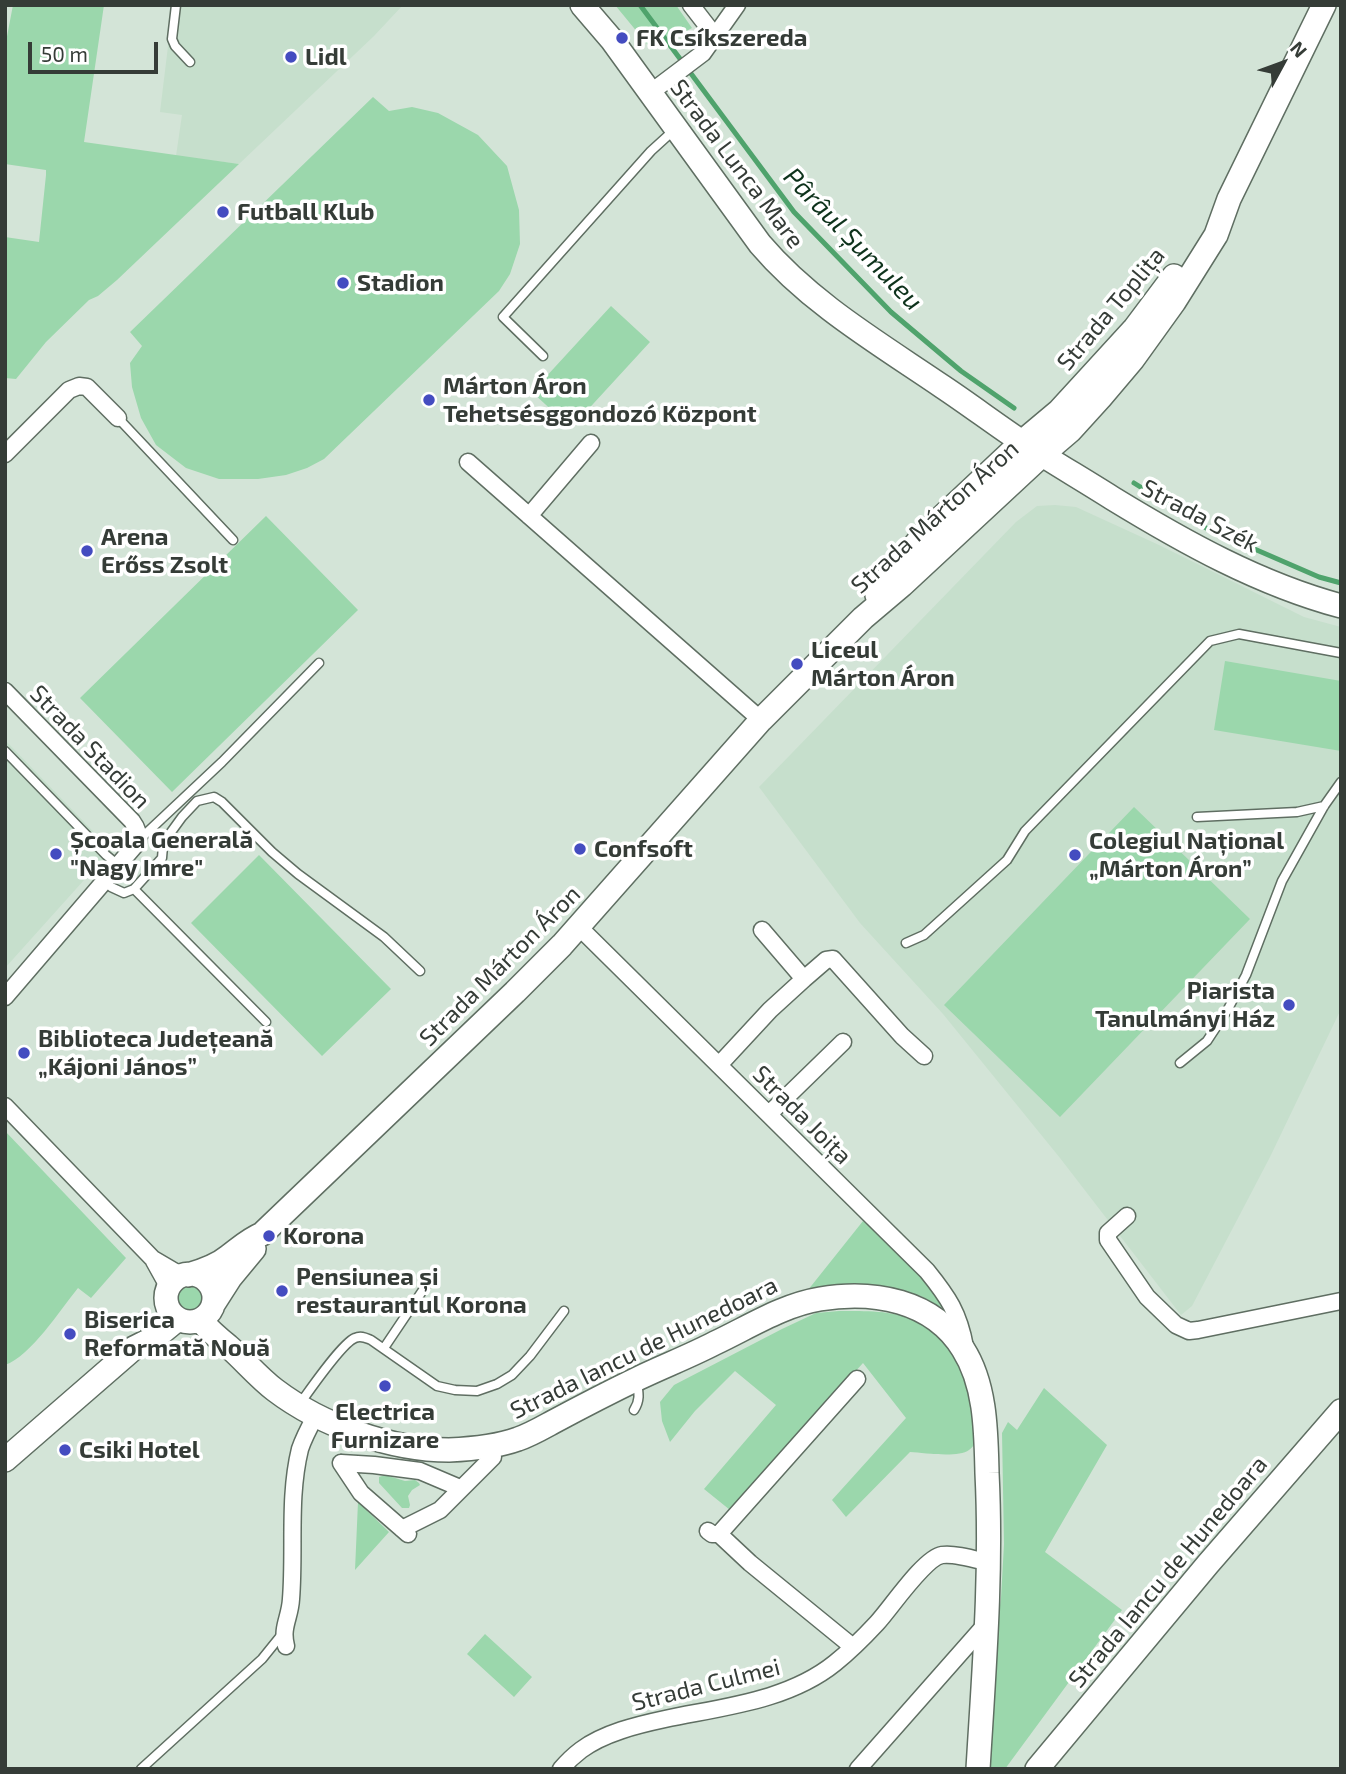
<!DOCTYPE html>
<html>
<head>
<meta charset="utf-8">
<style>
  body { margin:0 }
  #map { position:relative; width:1346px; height:1774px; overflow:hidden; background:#d3e4d7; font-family:"Exo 2",sans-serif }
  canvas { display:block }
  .frame { position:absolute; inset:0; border:7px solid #353c37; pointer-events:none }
  .north { position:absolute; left:1248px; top:28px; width:70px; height:70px; -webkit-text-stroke:5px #fff; paint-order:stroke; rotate:49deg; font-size:19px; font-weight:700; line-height:28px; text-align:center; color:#353c37 }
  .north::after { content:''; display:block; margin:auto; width:24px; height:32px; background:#353c37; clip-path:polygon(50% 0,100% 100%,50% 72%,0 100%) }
  .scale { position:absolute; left:28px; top:42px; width:130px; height:32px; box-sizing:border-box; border:4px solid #353c37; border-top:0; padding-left:9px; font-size:21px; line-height:24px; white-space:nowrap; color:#353c37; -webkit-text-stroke:5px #fff; paint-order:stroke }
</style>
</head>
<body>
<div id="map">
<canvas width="1346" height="1774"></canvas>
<div class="frame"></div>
<div class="north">N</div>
<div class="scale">50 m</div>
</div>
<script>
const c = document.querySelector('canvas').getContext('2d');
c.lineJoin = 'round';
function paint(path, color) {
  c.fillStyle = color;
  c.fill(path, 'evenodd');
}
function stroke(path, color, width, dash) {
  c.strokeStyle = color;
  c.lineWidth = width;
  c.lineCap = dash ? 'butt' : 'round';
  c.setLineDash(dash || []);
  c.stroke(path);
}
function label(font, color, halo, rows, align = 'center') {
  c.font = font + ' "Exo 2",sans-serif';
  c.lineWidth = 7;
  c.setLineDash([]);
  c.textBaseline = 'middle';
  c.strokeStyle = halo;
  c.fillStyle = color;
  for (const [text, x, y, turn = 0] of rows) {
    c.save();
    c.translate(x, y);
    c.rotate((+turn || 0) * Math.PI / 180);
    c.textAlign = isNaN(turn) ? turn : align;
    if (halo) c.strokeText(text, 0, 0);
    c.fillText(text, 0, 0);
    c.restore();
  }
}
paint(new Path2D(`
  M 173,5 L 403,5 L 374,36 L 239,164 L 176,156 L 182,115 L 160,112 Z
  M 1055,505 L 1076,507 L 1159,545 L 1304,617 L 1341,627 L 1341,1009 L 1270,1157 L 1192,1306 L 1181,1315 L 1060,1158 L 943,1014 L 860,923 L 759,787 L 1016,522 L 1037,506 Z
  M 5,740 L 111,850 L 5,968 Z`), '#c6dfcc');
paint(new Path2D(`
  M 13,5 L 104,5 L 84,142 L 239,164 L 117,280 L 98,296 L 89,300 L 46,342 L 16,379 L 5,378 L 5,237 L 39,242 L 46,175 L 46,170 L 5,164 L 5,47 Z
  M 615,5 L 676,5 L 692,28 L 652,50 Z
  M 373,97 L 389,111 L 412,107 L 438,113 L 478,135 L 507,166 L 519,210 L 520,244 L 510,274 L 499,291 L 324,459 L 307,468 L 286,475 L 258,479 L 219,479 L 186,468 L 156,445 L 141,418 L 132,387 L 130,363 L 142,346 L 130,332 Z
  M 611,306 L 650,342 L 571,428 L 532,392 Z
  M 266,516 L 358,610 L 172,792 L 80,698 Z
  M 1225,661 L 1341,681 L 1341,751 L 1214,730 Z
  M 1134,807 L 1250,919 L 1060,1117 L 944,1005 Z
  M 259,855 L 391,989 L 322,1056 L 191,923 Z
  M 5,1131 L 126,1258 L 91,1298 L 78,1288 C 60,1310 31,1356 5,1365 Z
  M 863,1221 C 892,1247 928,1273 944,1309 L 921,1296 L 881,1288 L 808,1290 Z
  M176 1298a15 15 0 1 1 30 0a15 15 0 1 1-30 0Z
  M 839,1311 C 867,1311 898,1310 923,1324 C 934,1330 945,1340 951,1350 C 962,1367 976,1411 978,1432 C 978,1438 975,1446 969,1450 C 958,1458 925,1453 910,1452 L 846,1517 L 832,1500 L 906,1418 L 863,1363 L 730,1510 L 704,1489 L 776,1405 L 735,1371 L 695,1411 L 670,1442 L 662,1421 L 660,1402 L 674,1385 L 782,1329 L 816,1313 Z
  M 1044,1388 L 1107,1445 L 1045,1552 L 1122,1610 L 1005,1769 L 984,1769 L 987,1697 L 1001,1598 L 1004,1544 L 1002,1433 L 1008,1422 L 1017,1430 Z
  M 385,1475 L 405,1481 L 415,1480 L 419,1483 L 420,1485 L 412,1490 L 408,1496 L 410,1505 L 409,1508 L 402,1508 L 379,1483 L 379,1477 Z
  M 358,1502 L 389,1532 L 355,1570 Z
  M 485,1634 L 532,1677 L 514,1697 L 467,1654 Z`), '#9bd7ac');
stroke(new Path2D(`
  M 640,5 L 794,212 L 891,312 L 961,371 L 1014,408
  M 1134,483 L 1206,528 L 1319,577 L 1341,583`), '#4fa36c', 5);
const lane = new Path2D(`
  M 176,5 L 172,39 L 175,46 L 190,62
  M 543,356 L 503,317 L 651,151 L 673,131
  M 118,418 L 233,540
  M 5,751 L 106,855 L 118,865
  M 1197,817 L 1297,812 L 1324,806
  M 139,840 L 222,762 L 319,663
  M 105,881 L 111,887 L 124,893 L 134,889 L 162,858 L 163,846 L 166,839 L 182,817 L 197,801 L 214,797 L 222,802 L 272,852 L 298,874 L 384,937 L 420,971
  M 134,889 L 266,1022
  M 906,943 L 924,935 L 1007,860 L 1025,831 L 1210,641 L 1239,634 L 1341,653
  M 1180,1063 L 1207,1041 L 1228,1009 L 1246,975 L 1282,881 L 1324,806 L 1341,782
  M 384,1348 L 427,1284
  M 299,1405 C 309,1391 342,1343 355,1338 C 361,1335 366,1338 371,1340 L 437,1386 L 455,1390 L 477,1391 L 497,1384 L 512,1375 L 530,1356 L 564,1311
  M 634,1410 C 640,1401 639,1394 637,1383
  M 141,1769 L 262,1659 L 283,1633`);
const street = new Path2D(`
  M 691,5 L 715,36
  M 650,93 L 703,53 L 737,5
  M 5,454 L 69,390 L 79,386 L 87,387 L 118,418
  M 468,462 L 761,720
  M 529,516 L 591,443
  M 5,691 L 132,821 C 137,828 139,833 138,842 L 5,997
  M 579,927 L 927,1271 C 948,1297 959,1313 965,1347
  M 762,930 L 804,979 L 826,960 L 833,959 L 902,1036 L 924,1056
  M 719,1065 L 770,1010 L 804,979
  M 5,1106 L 153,1259 L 182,1276
  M 769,1114 L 843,1042
  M 1127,1216 L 1108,1233 L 1108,1240 L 1147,1297 L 1176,1325 L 1189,1331 L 1198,1330 L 1341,1301
  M 154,1261 L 169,1288
  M 341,1463 L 374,1465 L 420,1471 L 460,1488
  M 341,1463 L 361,1493 L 408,1534
  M 402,1529 L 440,1510 L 493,1457
  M 708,1531 L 712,1534 L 719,1534 L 750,1563 L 853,1647
  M 719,1534 L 857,1379
  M 286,1646 C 281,1627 290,1618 291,1599 C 295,1549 288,1498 300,1449 C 304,1437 310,1426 316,1415
  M 561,1769 C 567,1762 573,1756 581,1750 C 604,1733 637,1725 665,1719 C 722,1707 788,1701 835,1663 C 850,1651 864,1637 877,1623 C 891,1608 924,1558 942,1555 C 955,1553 977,1560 990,1563
  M 858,1769 L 986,1624`);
const secondary = new Path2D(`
  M 582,5 L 612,40 L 760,244 C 810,303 880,344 943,387 C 970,405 995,424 1022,442 C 1051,461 1082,479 1112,498 C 1184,542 1259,584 1341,606
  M 877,595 L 890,575 L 925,533 L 1022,442 L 1059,411 L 1135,328 L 1174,276
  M166 1298a24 24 0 1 1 48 0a24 24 0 1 1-48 0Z
  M 188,1275 C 202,1271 217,1266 229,1256 C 240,1248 248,1240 262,1234 L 515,992 L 562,945 L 761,720 L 863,618 L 902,585 L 1042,455 L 1070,431 L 1100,398 L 1133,359 L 1174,302 L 1216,235 L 1229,199 L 1324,5
  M 214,1303 L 230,1278 L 254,1249
  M 200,1320 C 209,1330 218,1338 228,1346 C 244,1360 258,1377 275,1390 C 321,1425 391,1450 449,1450 C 471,1449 496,1447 518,1439 C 530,1435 542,1428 553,1422 C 581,1407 610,1392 639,1378 C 664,1366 690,1356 715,1343 C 749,1327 783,1305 820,1299 C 873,1290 933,1300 963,1349 C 986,1385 986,1432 987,1473 C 992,1572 984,1670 978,1769
  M 5,1460 L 134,1348 L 156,1337 L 178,1319
  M 1037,1769 L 1208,1564 L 1341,1411`);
stroke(lane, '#5f6e62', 11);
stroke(street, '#5f6e62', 19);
stroke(secondary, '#5f6e62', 26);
stroke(lane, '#fff', 8);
stroke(street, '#fff', 16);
stroke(secondary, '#fff', 23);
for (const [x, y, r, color] of [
  [622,38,7,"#444cc0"],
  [291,57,7,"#444cc0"],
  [223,212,7,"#444cc0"],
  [343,283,7,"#444cc0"],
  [429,400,7,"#444cc0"],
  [87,551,7,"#444cc0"],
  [797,664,7,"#444cc0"],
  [580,849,7,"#444cc0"],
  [56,854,7,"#444cc0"],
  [1075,855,7,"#444cc0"],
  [1289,1005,7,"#444cc0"],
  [24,1053,7,"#444cc0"],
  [269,1236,7,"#444cc0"],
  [282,1291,7,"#444cc0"],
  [70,1334,7,"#444cc0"],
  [385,1386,7,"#444cc0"],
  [65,1450,7,"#444cc0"]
]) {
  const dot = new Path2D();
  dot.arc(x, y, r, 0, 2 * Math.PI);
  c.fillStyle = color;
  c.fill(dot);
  stroke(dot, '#fff', 2.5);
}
label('bold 24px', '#353c37', '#fff', [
  ["FK Csíkszereda",636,38],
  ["Lidl",305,57],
  ["Futball Klub",237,212],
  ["Stadion",357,283],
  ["Márton Áron",443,386],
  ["Tehetsésggondozó Központ",443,414],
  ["Arena",101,537],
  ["Erőss Zsolt",101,565],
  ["Liceul",811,650],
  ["Márton Áron",811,678],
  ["Școala Generală",70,840],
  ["\"Nagy Imre\"",70,868],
  ["Colegiul Național",1089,841],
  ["„Márton Áron”",1089,869],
  ["Confsoft",594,849],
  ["Piarista",1275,991,"right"],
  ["Tanulmányi Ház",1275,1019,"right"],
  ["Biblioteca Județeană",38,1039],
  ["„Kájoni János”",38,1067],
  ["Korona",283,1236],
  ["Pensiunea și",296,1277],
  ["restaurantul Korona",296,1305],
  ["Biserica",84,1320],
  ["Reformată Nouă",84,1348],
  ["Electrica",385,1412,"center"],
  ["Furnizare",385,1440,"center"],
  ["Csiki Hotel",79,1450]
], 'left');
label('24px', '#353c37', '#fff', [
  ["Strada Lunca Mare",737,164,53],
  ["Strada Toplița",1111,309,-50],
  ["Strada Szék",1200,516,28],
  ["Strada Márton Áron",935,517,-42],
  ["Strada Stadion",90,747,46],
  ["Strada Márton Áron",500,966,-45],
  ["Strada Joița",802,1115,45],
  ["Strada Iancu de Hunedoara",644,1348,-26],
  ["Strada Iancu de Hunedoara",1168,1572,-50],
  ["Strada Culmei",706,1685,-14]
]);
label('italic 26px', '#0d321b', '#fff', [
  ["Pârâul Șumuleu",853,239,46]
]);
</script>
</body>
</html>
